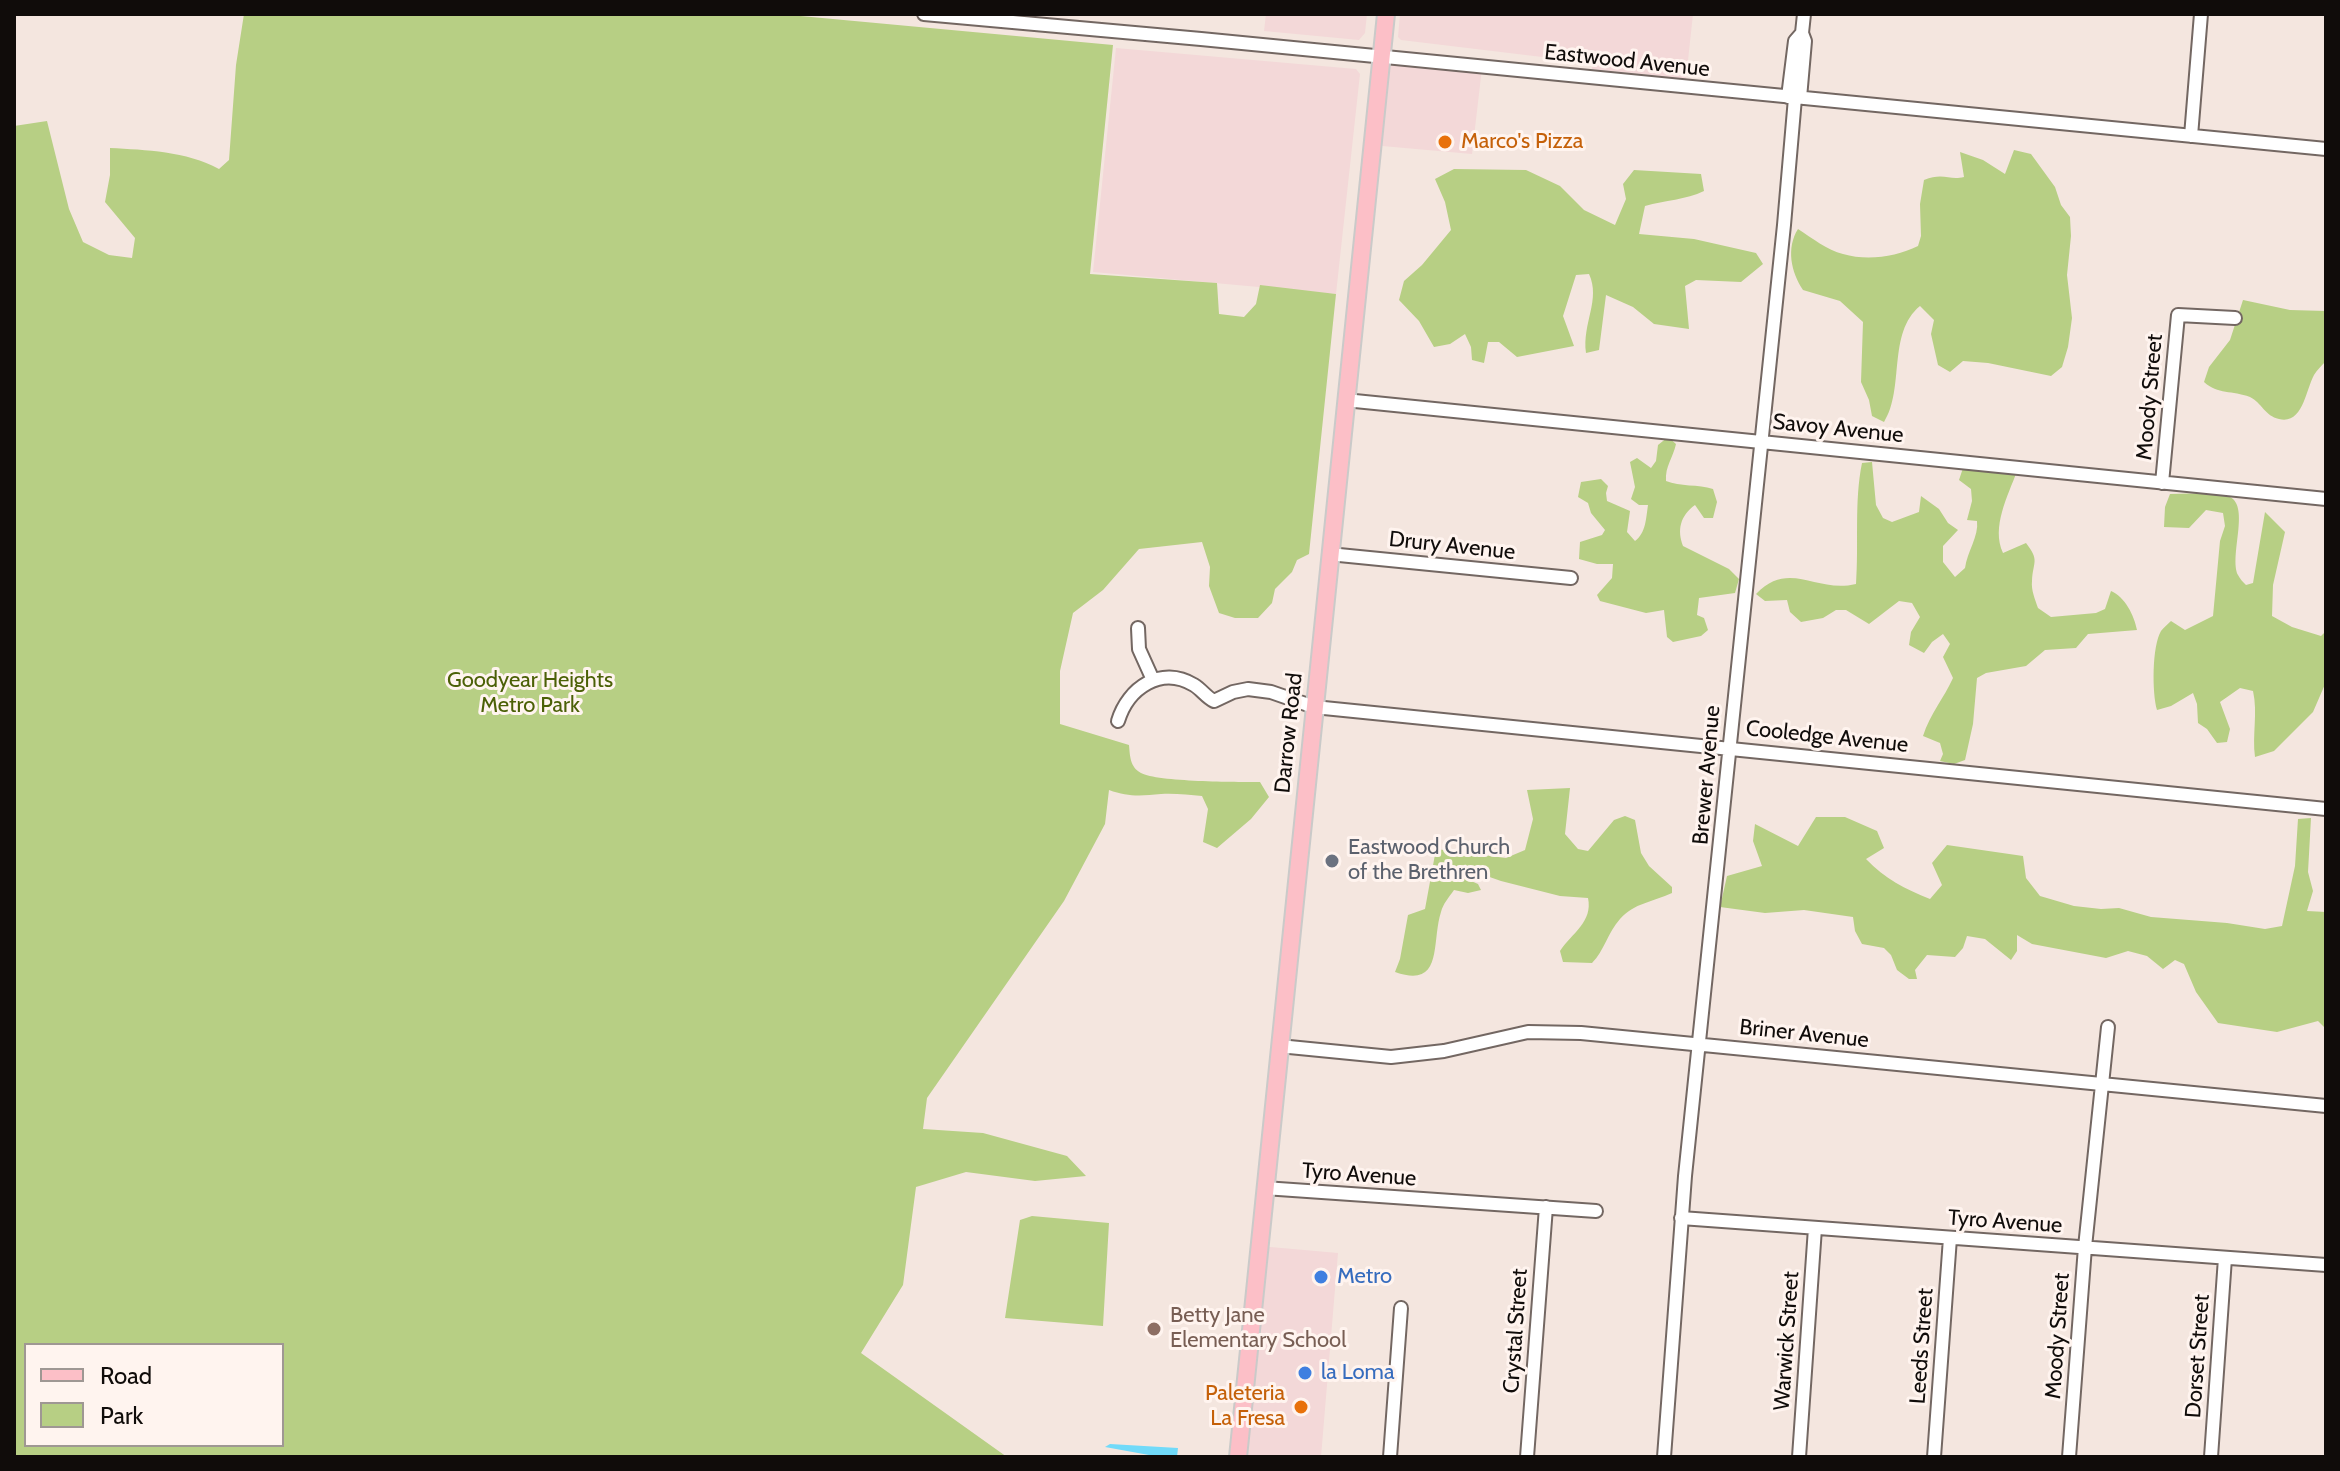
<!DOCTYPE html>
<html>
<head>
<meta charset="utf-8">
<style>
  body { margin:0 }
  #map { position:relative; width:2340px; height:1471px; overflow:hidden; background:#f4e6df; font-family:Cabin,sans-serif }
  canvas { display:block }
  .frame { position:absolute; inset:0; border:16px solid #100c0a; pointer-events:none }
  .legend { position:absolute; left:24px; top:1343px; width:260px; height:104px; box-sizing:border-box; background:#fff4ef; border:2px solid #9f9793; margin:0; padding:10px 14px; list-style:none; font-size:24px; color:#100c0a }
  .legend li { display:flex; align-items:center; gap:16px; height:40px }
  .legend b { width:40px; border:2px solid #9f9793 }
</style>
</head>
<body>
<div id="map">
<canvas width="2340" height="1471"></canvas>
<div class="frame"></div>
<ul class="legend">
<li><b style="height:10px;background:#fcbfc7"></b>Road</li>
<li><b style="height:22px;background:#b7cf84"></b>Park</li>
</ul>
</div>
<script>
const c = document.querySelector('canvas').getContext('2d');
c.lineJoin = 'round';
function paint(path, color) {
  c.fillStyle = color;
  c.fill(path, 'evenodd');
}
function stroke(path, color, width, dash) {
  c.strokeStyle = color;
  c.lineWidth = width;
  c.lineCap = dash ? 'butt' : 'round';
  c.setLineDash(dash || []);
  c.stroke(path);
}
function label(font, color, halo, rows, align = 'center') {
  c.font = font + ' Cabin,sans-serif';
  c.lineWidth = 6;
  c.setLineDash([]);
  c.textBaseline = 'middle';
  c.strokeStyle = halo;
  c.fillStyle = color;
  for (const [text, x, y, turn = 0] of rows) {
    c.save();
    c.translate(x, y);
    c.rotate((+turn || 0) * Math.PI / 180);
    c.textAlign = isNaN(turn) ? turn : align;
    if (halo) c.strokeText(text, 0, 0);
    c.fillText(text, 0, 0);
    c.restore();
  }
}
paint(new Path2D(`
  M 1266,14 L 1367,14 L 1365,33 L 1359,40 L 1264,31 Z
  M 1400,14 L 1693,14 L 1686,79 L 1592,69 L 1592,63 L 1401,40 L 1398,37 Z
  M 1116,48 L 1356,69 L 1360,74 L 1336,294 L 1093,272 Z
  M 1380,58 L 1482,68 L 1472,154 L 1371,145 Z
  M 1259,1246 L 1338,1253 L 1321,1457 L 1238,1457 Z`), '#f3d8d8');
paint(new Path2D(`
  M 244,14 L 779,14 L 1113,45 L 1090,274 L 1217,283 L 1219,314 L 1244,317 L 1256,304 L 1260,285 L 1336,294 L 1309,554 L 1297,560 L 1292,572 L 1275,589 L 1272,603 L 1258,618 L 1235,618 L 1219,613 L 1209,586 L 1210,567 L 1202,542 L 1139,549 L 1103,590 L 1073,613 L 1060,671 L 1060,724 L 1129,745 C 1130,756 1130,767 1141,773 C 1157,782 1238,782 1260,782 L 1269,797 L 1251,819 L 1217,848 L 1203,842 L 1208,809 L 1202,796 C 1189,795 1174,793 1161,794 C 1141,796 1128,797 1109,790 L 1105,824 L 1064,901 L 927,1098 L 923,1129 L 983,1133 L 1067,1156 L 1086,1176 L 1035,1181 L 966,1172 L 916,1187 L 903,1285 L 861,1353 L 1007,1457 L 14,1457 L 14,126 L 47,121 L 69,209 L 83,242 L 109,255 L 132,258 L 135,238 L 105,202 L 110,175 L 110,148 C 146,150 186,151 219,169 L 229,160 L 236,65 ZM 26,1345 L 282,1345 L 282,1445 L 26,1445 Z
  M 2014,150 L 2031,154 L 2055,187 L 2061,205 L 2070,217 L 2071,236 L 2067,275 L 2072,318 L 2068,347 L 2062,367 L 2051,376 L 1988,363 L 1963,361 L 1950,372 L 1938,365 L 1931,334 L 1934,320 L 1920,306 C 1887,333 1905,389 1884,422 L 1872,416 L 1869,400 L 1861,382 L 1863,322 L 1840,301 L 1803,290 C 1791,272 1786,248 1798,229 C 1812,238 1827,250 1843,254 C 1867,261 1896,257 1918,246 L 1921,236 L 1920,204 L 1924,180 C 1944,172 1949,181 1964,177 L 1960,152 L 1983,160 L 2005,174 Z
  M 1454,169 L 1526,170 L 1560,186 L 1584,210 L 1615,225 L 1626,199 L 1623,184 L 1634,170 L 1701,174 L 1704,191 C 1686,200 1665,200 1645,206 L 1639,234 L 1694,239 L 1756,253 L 1763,264 L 1741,282 L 1696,280 L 1685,286 L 1689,329 L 1654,324 L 1633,307 L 1606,295 L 1599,350 L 1586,353 C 1582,323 1601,300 1589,274 L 1576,275 L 1563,316 L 1574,346 L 1517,357 L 1499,342 L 1488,342 L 1484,363 L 1472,360 L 1471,347 L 1465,334 L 1450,344 L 1434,347 L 1419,321 L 1399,300 L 1404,281 L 1422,265 L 1451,230 L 1445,202 L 1435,179 Z
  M 2243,300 L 2290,310 L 2326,311 L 2326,361 C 2322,365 2317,370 2314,375 C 2306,389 2303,425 2279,419 C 2265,416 2262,403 2250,397 C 2232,390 2218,395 2204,382 L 2209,367 L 2230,340 Z
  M 1668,437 L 1676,444 C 1673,458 1665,466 1666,481 C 1680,487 1698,484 1713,489 L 1717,502 L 1713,518 L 1704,518 L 1695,505 C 1680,516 1677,530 1683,546 L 1729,569 L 1739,579 L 1735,593 L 1699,598 L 1697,615 L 1704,618 L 1708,630 L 1701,636 L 1673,642 L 1667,637 L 1664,610 L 1646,613 L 1600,601 L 1597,595 L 1612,578 L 1613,564 L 1597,564 L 1579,559 L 1580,542 L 1602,535 L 1605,530 L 1591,513 L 1588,503 L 1578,497 L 1581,482 L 1601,479 L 1608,486 L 1606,493 L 1607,501 L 1630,511 L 1627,532 L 1635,541 C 1646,533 1646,518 1648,505 L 1639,505 L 1631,499 L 1635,487 L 1630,462 L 1637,458 L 1651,468 L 1656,461 L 1658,445 Z
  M 1872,462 L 1876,505 L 1883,518 L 1892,522 L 1919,512 L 1921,496 L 1939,509 L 1948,523 L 1958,530 L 1943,546 L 1943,562 L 1955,577 L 1965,568 C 1967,552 1979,536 1977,521 L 1967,520 L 1972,501 L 1971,489 L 1959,480 L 1963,468 L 2017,471 C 2008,496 1991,527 2003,553 L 2026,543 C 2040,561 2033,561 2032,581 C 2031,590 2035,599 2038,608 L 2051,617 L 2096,613 L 2105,609 L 2111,591 C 2125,597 2134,615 2137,630 L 2088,634 L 2076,648 L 2045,650 L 2026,666 L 1986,673 L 1977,678 L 1973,724 L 1965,760 L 1954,764 L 1940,761 L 1943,754 L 1940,743 L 1923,736 C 1930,714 1944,698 1953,678 L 1943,657 L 1950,644 L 1943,634 L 1932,642 L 1924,653 L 1909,645 L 1911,632 L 1920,617 L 1912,603 L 1899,601 L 1869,624 L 1846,610 L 1836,610 L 1823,618 L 1801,622 L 1790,612 L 1787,600 L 1765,601 L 1756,594 C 1790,559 1816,594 1856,584 C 1859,544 1854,502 1862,463 Z
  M 2212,493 C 2217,494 2225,494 2230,497 C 2250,507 2229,556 2238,575 C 2240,579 2243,582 2246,585 L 2253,583 L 2265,512 L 2285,532 L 2273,585 L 2272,616 L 2292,627 L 2321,636 L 2326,631 L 2326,682 L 2313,712 L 2274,751 L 2255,757 C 2252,735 2258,713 2253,691 L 2240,688 L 2220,702 L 2230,729 L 2227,742 L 2217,743 L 2207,729 L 2198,723 L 2197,704 L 2193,693 L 2171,706 L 2157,710 C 2152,693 2152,646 2161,631 C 2164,627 2168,624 2171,621 L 2185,630 L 2213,616 L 2220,541 L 2225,526 L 2223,513 L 2206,510 L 2189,528 L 2164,527 L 2165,507 L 2170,494 Z
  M 1570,788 L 1565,834 L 1578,849 L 1588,851 L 1614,820 L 1625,816 L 1635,820 L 1641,853 L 1649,866 L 1672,887 L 1672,893 C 1653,902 1634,903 1620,919 C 1608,932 1604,951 1592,963 L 1563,962 L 1560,951 C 1572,933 1593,922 1588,898 L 1560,896 L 1501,881 L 1464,868 L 1462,877 L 1478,884 L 1481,890 L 1468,893 L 1454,890 C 1449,897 1443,904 1441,912 C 1431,943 1444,989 1395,972 L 1400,959 L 1408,915 L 1425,909 L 1436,849 L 1506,858 L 1525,850 L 1533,819 L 1527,790 Z
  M 1816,817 L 1845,817 L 1877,831 L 1884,848 L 1866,859 C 1885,879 1905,889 1930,899 L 1942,885 L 1932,863 L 1947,845 L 2023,856 L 2026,878 L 2040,896 L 2074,906 L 2101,909 L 2119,908 L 2151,917 L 2227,923 L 2265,929 L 2282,926 L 2295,866 L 2298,819 L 2311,818 L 2308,872 L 2313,891 L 2307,911 L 2326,912 L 2326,1029 L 2318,1021 L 2277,1032 L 2218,1023 L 2196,992 L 2184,964 L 2175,960 L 2163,969 L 2147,956 L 2128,951 L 2106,958 L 2032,944 L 2017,935 L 2017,951 L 2011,960 L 1985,939 L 1967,936 L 1963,948 L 1955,957 L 1927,955 L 1915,970 L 1917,979 L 1909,979 L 1897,970 L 1891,955 L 1884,948 L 1862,944 L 1855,931 L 1853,917 L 1804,910 L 1765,913 L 1720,907 L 1727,876 L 1762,866 L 1753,841 L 1755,824 L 1798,846 Z
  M 1032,1216 L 1109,1223 L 1103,1326 L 1005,1318 L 1020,1220 Z`), '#b7cf84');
paint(new Path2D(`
  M 1110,1444 L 1178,1448 L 1177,1457 L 1160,1457 L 1105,1447 Z`), '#71daf9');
const minor = new Path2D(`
  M 924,14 L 1201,39 L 2326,149
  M 1788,97 L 1795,41 L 1802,33 L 1804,14
  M 1800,98 L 1805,41 L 1802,33
  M 2191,136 L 2201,14
  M 1345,400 L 2326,499
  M 2162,483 L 2178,315 L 2235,318
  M 1329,554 L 1571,578
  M 1138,628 L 1139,649 L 1153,680
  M 1118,721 C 1128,688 1161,665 1194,685 C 1202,690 1206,697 1214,701 L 1233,692 L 1248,689 L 1271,692 L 1314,707 L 2326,809
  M 1279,1046 L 1391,1057 L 1444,1051 L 1528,1032 L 1581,1033 L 2326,1106
  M 1264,1188 L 1596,1211
  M 1681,1218 L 2326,1265
  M 1390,1457 L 1401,1308
  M 1527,1457 L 1546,1207
  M 1664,1457 L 1685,1176 L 1784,225 L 1795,98
  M 1799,1457 L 1815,1228
  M 1934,1457 L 1950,1238
  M 2069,1457 L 2085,1247 L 2108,1027
  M 2211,1457 L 2225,1258`);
const major = new Path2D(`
  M 1238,1457 L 1386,14`);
stroke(minor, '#736762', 16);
stroke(major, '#cacac9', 20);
stroke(minor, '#fff', 12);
stroke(major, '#fcbfc7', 16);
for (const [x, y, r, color] of [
  [1445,142,8,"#e8710a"],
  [1332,861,8,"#6b7280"],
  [1321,1277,8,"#3f7fe0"],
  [1154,1329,8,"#8d6e63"],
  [1305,1373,8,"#3f7fe0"],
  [1301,1407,8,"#e8710a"]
]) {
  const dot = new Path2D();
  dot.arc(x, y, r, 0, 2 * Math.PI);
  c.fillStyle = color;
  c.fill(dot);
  stroke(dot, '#fff4ef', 3);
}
label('22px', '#100c0a', '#fff4ef', [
  ["Eastwood Avenue",1627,61,6],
  ["Moody Street",2150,397,-85],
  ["Savoy Avenue",1838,429,6],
  ["Drury Avenue",1452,546,6],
  ["Darrow Road",1289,733,-84],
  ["Cooledge Avenue",1827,737,6],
  ["Brewer Avenue",1707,775,-85],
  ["Briner Avenue",1804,1034,6],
  ["Tyro Avenue",1359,1175,4],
  ["Tyro Avenue",2005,1222,4],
  ["Crystal Street",1516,1331,-86],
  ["Moody Street",2058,1336,-86],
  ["Warwick Street",1787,1341,-86],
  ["Leeds Street",1922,1346,-86],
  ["Dorset Street",2198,1356,-86]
]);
label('22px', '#c56008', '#fff4ef', [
  ["Marco's Pizza",1461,142],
  ["Paleteria",1285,1394,"right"],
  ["La Fresa",1285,1419,"right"]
], 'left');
label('22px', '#4b6006', '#fff4ef', [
  ["Goodyear Heights",530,681],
  ["Metro Park",530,706]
]);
label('22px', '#5b616d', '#fff4ef', [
  ["Eastwood Church",1348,848],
  ["of the Brethren",1348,873]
], 'left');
label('22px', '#366cbe', '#fff4ef', [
  ["Metro",1337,1277],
  ["la Loma",1321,1373]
], 'left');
label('22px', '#785e54', '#fff4ef', [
  ["Betty Jane",1170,1316],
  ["Elementary School",1170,1341]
], 'left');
</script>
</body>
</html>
